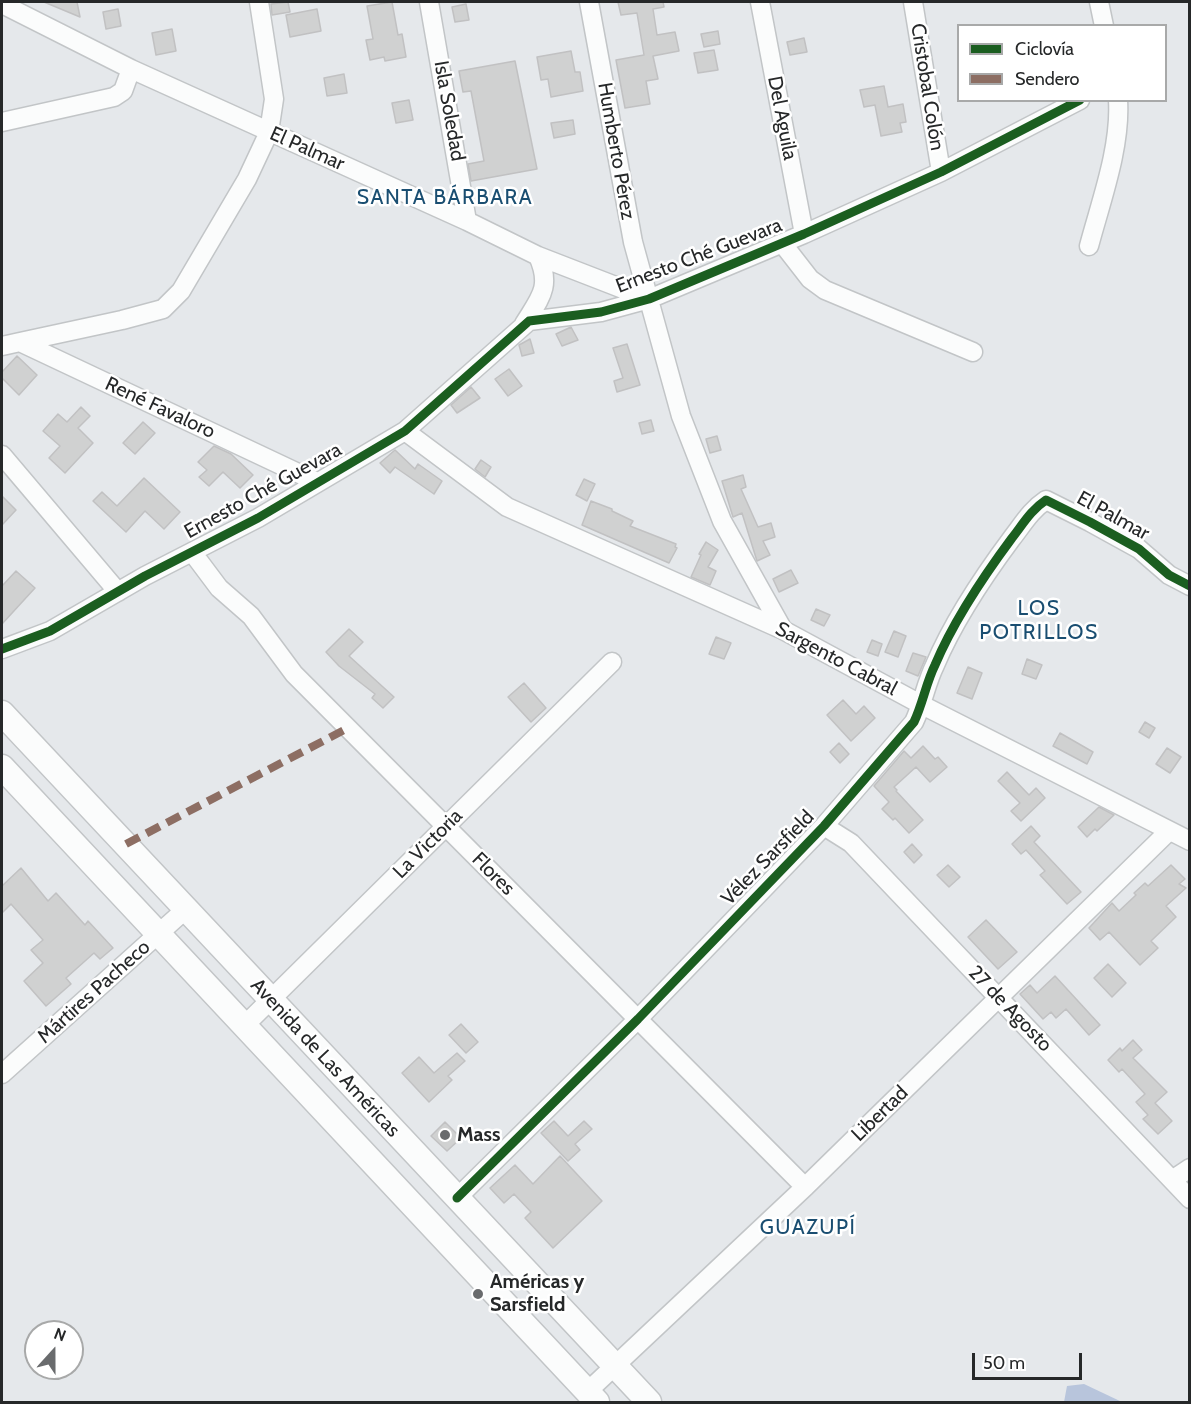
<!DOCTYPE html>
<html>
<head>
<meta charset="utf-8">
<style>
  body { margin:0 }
  #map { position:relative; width:1191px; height:1404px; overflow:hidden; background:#e5e8eb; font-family:Cabin,sans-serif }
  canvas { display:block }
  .frame { position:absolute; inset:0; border:3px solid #262829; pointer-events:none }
  .legend { position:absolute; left:957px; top:24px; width:210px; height:78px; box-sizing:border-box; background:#fff; border:2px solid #a8a9a9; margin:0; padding:8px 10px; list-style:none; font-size:18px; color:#262829 }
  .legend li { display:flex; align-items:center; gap:12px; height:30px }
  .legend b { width:30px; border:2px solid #a8a9a9 }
  .north { position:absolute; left:24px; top:1320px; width:60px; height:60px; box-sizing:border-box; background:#fff; border:2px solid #a8a9a9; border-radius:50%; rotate:21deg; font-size:16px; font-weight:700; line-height:24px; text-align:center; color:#262829 }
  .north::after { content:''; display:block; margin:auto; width:21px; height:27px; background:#696b6d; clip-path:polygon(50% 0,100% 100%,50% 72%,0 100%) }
  .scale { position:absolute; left:972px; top:1353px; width:110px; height:27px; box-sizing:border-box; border:3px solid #262829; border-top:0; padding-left:8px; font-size:18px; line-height:21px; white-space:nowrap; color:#262829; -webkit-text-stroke:4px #fff; paint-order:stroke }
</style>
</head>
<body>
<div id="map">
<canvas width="1191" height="1404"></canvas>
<div class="frame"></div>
<ul class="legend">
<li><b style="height:8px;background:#1b5e20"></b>Ciclovía</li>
<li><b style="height:8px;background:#8d6e63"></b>Sendero</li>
</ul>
<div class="north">N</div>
<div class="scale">50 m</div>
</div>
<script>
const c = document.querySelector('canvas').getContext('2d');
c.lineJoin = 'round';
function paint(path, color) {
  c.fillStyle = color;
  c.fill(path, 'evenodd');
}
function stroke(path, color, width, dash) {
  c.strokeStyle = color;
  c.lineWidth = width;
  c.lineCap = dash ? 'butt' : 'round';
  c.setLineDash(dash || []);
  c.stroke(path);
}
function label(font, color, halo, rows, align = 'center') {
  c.font = font + ' Cabin,sans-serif';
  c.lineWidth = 5;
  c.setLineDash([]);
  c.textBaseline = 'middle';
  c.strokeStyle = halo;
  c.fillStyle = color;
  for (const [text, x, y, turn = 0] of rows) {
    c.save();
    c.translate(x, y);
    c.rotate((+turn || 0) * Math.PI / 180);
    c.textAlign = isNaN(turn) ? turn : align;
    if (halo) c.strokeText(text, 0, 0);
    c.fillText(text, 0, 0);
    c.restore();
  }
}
paint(new Path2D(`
  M 1084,1384 L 1122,1402 L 1064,1402 L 1067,1386 Z`), '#b8c5dc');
const building = new Path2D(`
  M 44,2 L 77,2 L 80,17 Z
  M 288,2 L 290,12 L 272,15 L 271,4 Z
  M 392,2 L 398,35 L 402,34 L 406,57 L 385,61 L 384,57 L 370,60 L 366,40 L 373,39 L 367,6 Z
  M 618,2 L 663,2 L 664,7 L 653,9 L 657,35 L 675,32 L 679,51 L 653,56 L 658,79 L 646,81 L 650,104 L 625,108 L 616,60 L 644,55 L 637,13 L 621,15 Z
  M 466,4 L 469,20 L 455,22 L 452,7 Z
  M 118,9 L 121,26 L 106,29 L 103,12 Z
  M 317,9 L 321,31 L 290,37 L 286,15 Z
  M 172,29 L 176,51 L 156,55 L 152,33 Z
  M 718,31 L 720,44 L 704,47 L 701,34 Z
  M 804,38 L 807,52 L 790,55 L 787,42 Z
  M 714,50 L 718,70 L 698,73 L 694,53 Z
  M 571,51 L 575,72 L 580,72 L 583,91 L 551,97 L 548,79 L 541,80 L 537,57 Z
  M 515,61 L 537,169 L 471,181 L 468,164 L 484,161 L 471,91 L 463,92 L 459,71 Z
  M 344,74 L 347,93 L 327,96 L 324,78 Z
  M 884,86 L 888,107 L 903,104 L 906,122 L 900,123 L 902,132 L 881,136 L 875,105 L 864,107 L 860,90 Z
  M 409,100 L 413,120 L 396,123 L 392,103 Z
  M 573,120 L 575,134 L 554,138 L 551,123 Z
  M 571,327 L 578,340 L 562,346 L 556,334 Z
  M 530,339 L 534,353 L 522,356 L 519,345 Z
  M 627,344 L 640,385 L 617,392 L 614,381 L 623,378 L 613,348 Z
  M 17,356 L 37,375 L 19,395 L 2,378 L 2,372 Z
  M 509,369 L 522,386 L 508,396 L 495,379 Z
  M 471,387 L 480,398 L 457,413 L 451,405 Z
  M 81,407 L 90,416 L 78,428 L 93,443 L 65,473 L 49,458 L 60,446 L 43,431 L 58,414 L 67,422 Z
  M 651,420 L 654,431 L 642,434 L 639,423 Z
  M 143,422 L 155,433 L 135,454 L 123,443 Z
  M 717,436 L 721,450 L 710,453 L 706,439 Z
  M 214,446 L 231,454 L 253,475 L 240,488 L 223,472 L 209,486 L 199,477 L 207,470 L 198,462 Z
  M 395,450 L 415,469 L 418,464 L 442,481 L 434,494 L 395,467 L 390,473 L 380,463 Z
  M 481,460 L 491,467 L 485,477 L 475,469 Z
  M 743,475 L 746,487 L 741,489 L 758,527 L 771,523 L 775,537 L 763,541 L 770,555 L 757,561 L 742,513 L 733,517 L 722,481 Z
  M 144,478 L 180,512 L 164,529 L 145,511 L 126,532 L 93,501 L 102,492 L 117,506 Z
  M 584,479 L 595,484 L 587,501 L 576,495 Z
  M 2,496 L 16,510 L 2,525 Z
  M 591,501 L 612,509 L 612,511 L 633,521 L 630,526 L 676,544 L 675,547 L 677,548 L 669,563 L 582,525 Z
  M 706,542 L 718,550 L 708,567 L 716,571 L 710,585 L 691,577 L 701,555 L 699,554 Z
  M 791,570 L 798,583 L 779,592 L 773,579 Z
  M 16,571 L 35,588 L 2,624 L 2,586 Z
  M 816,609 L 830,615 L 824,626 L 811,620 Z
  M 349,629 L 363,642 L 349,656 L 394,697 L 383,708 L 372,698 L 375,694 L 339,666 L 326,652 Z
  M 894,631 L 906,636 L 898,657 L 885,652 Z
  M 716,637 L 731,643 L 724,659 L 709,654 Z
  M 872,640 L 882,644 L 878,656 L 867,652 Z
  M 913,653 L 926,657 L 918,676 L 906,671 Z
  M 1027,659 L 1042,665 L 1036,679 L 1022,674 Z
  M 968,667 L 982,673 L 972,699 L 957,693 Z
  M 524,683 L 546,708 L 531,722 L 508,697 Z
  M 843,700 L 856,714 L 864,706 L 875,718 L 851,741 L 827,715 Z
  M 1145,722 L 1155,728 L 1149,738 L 1139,732 Z
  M 1060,733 L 1093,752 L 1087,764 L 1053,746 Z
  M 839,743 L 849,754 L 840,763 L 830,752 Z
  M 923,746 L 935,759 L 938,757 L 947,767 L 930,782 L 916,767 L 894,787 L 897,790 L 896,791 L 923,820 L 909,833 L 895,818 L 893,820 L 882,809 L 889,802 L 874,786 L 904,751 L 911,758 Z
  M 1167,748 L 1181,757 L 1170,773 L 1156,764 Z
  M 1007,772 L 1029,795 L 1036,788 L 1045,798 L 1021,821 L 1011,811 L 1020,803 L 998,781 Z
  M 1099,807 L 1114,815 L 1097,831 L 1095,829 L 1087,837 L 1078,827 Z
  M 1031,826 L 1040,836 L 1034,842 L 1081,892 L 1067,904 L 1040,875 L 1045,871 L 1026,850 L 1021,854 L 1012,844 Z
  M 912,844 L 922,855 L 914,863 L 904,852 Z
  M 948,865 L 960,877 L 949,887 L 937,875 Z
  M 1171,865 L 1185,879 L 1179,884 L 1186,888 L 1166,906 L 1176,917 L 1151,941 L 1158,948 L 1140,965 L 1109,932 L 1100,940 L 1089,928 L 1112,903 L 1119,911 L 1136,895 L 1134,893 L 1145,883 L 1148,886 Z
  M 21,868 L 48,901 L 56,893 L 85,925 L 88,921 L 113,948 L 100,959 L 94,953 L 66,978 L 71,984 L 46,1006 L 24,981 L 43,963 L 31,950 L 43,940 L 11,904 L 2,913 L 2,886 Z
  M 986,920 L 1017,952 L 998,969 L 968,937 Z
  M 1108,964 L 1126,983 L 1112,997 L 1094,978 Z
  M 1055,976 L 1100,1025 L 1089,1035 L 1066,1009 L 1056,1018 L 1051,1012 L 1043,1019 L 1020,994 L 1030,985 L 1037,993 Z
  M 461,1024 L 478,1042 L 466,1053 L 449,1035 Z
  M 1133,1040 L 1142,1050 L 1133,1058 L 1167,1092 L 1155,1103 L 1172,1121 L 1158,1134 L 1143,1119 L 1148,1115 L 1136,1102 L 1145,1094 L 1122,1069 L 1119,1072 L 1108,1060 L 1120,1048 L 1122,1051 Z
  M 457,1053 L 465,1061 L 448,1076 L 452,1080 L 429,1102 L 402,1073 L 419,1057 L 434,1073 Z
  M 554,1121 L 568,1136 L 584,1121 L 592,1129 L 575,1144 L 580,1150 L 568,1161 L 541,1133 Z
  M 445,1122 L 461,1138 L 447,1151 L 431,1136 Z
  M 560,1156 L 602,1201 L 553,1248 L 525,1218 L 531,1212 L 514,1194 L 504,1203 L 490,1188 L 515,1165 L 533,1184 Z`);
paint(building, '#d0d1d1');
stroke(building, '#c1c1c2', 1.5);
const minor = new Path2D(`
  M 429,2 L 467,221
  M 589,2 L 633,242 L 681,416 L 722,521 L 783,630
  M 760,2 L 804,234
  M 913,2 L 941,172
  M 1099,2 L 1104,26
  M 2,4 L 131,69 L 467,221 L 538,256 L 649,299
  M 2,122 L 114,97 L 123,91 L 131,69
  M 782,243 L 810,279 L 825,290 L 973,352
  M 1089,246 C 1101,201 1121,147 1118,100
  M 524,324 C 540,298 552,287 538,256
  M 20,342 L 122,320 L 163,309 L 181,291 L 247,179 L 269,132 L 274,99 L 259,2
  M 2,346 L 20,342 L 317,482
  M 405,431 L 507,507 L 783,630 L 922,705 L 1190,841
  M 2,455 L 118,592
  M 192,552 L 219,588 L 251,616 L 294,674 L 805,1187
  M 2,649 L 50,631 L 145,576 L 258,518 L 405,431 L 529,321 L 601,312 L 649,299 L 804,234 L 941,172 L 1080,100
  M 824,826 L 851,843 L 1190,1199
  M 244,1026 L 612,662
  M 2,1074 L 186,909
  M 1172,1180 L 1190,1168
  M 457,1198 L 638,1019 L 824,826 L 914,722 C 923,703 926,683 935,665 C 954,620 983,577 1012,538 C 1023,524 1031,510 1046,500 L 1090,522 L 1139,549 L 1169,575 L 1190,586
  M 587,1392 L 805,1187 L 1169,831`);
const major = new Path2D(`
  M 2,713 L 649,1402
  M 2,767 L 597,1402`);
stroke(minor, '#c2c5c7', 21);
stroke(major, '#c2c5c7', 27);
stroke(minor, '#fbfcfc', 18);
stroke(major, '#fbfcfc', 24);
stroke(new Path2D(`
  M 126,844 L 348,728`), '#8d6e63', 8, [15, 8]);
stroke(new Path2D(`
  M 2,649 L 50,631 L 145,576 L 258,518 L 405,431 L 529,321 L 601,312 L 649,299 L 804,234 L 941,172 L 1080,100
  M 457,1198 L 638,1019 L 824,826 L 914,722 C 923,703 926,683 935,665 C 954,620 983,577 1012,538 C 1023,524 1031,510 1046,500 L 1090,522 L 1139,549 L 1169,575 L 1190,586`), '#1b5e20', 9);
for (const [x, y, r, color] of [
  [445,1135,6,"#696b6d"],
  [478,1294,6,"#696b6d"]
]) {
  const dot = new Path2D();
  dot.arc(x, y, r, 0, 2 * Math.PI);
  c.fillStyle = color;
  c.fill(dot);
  stroke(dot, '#fff', 2);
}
label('20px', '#262829', '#fff', [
  ["Cristobal Colón",927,87,81],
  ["Isla Soledad",449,111,80],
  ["Del Aguila",782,118,79],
  ["El Palmar",307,149,24],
  ["Humberto Pérez",616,151,80],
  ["Ernesto Ché Guevara",699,256,-21],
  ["René Favaloro",160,408,25],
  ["Ernesto Ché Guevara",263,491,-29],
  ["El Palmar",1113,516,29],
  ["Sargento Cabral",836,659,28],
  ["La Victoria",428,844,-45],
  ["Vélez Sarsfield",768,858,-46],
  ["Flores",493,874,45],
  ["Mártires Pacheco",94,992,-42],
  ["27 de Agosto",1010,1009,46],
  ["Avenida de Las Américas",325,1058,47],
  ["Libertad",880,1114,-44]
]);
label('bold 20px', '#262829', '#fff', [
  ["Mass",457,1135],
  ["Américas y",490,1282],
  ["Sarsfield",490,1305]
], 'left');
c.letterSpacing = '1.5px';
label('21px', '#1a4e71', '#fff', [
  ["SANTA BÁRBARA",445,198],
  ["LOS",1039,609],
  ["POTRILLOS",1039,633],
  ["GUAZUPÍ",808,1228]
]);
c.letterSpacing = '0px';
</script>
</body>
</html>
